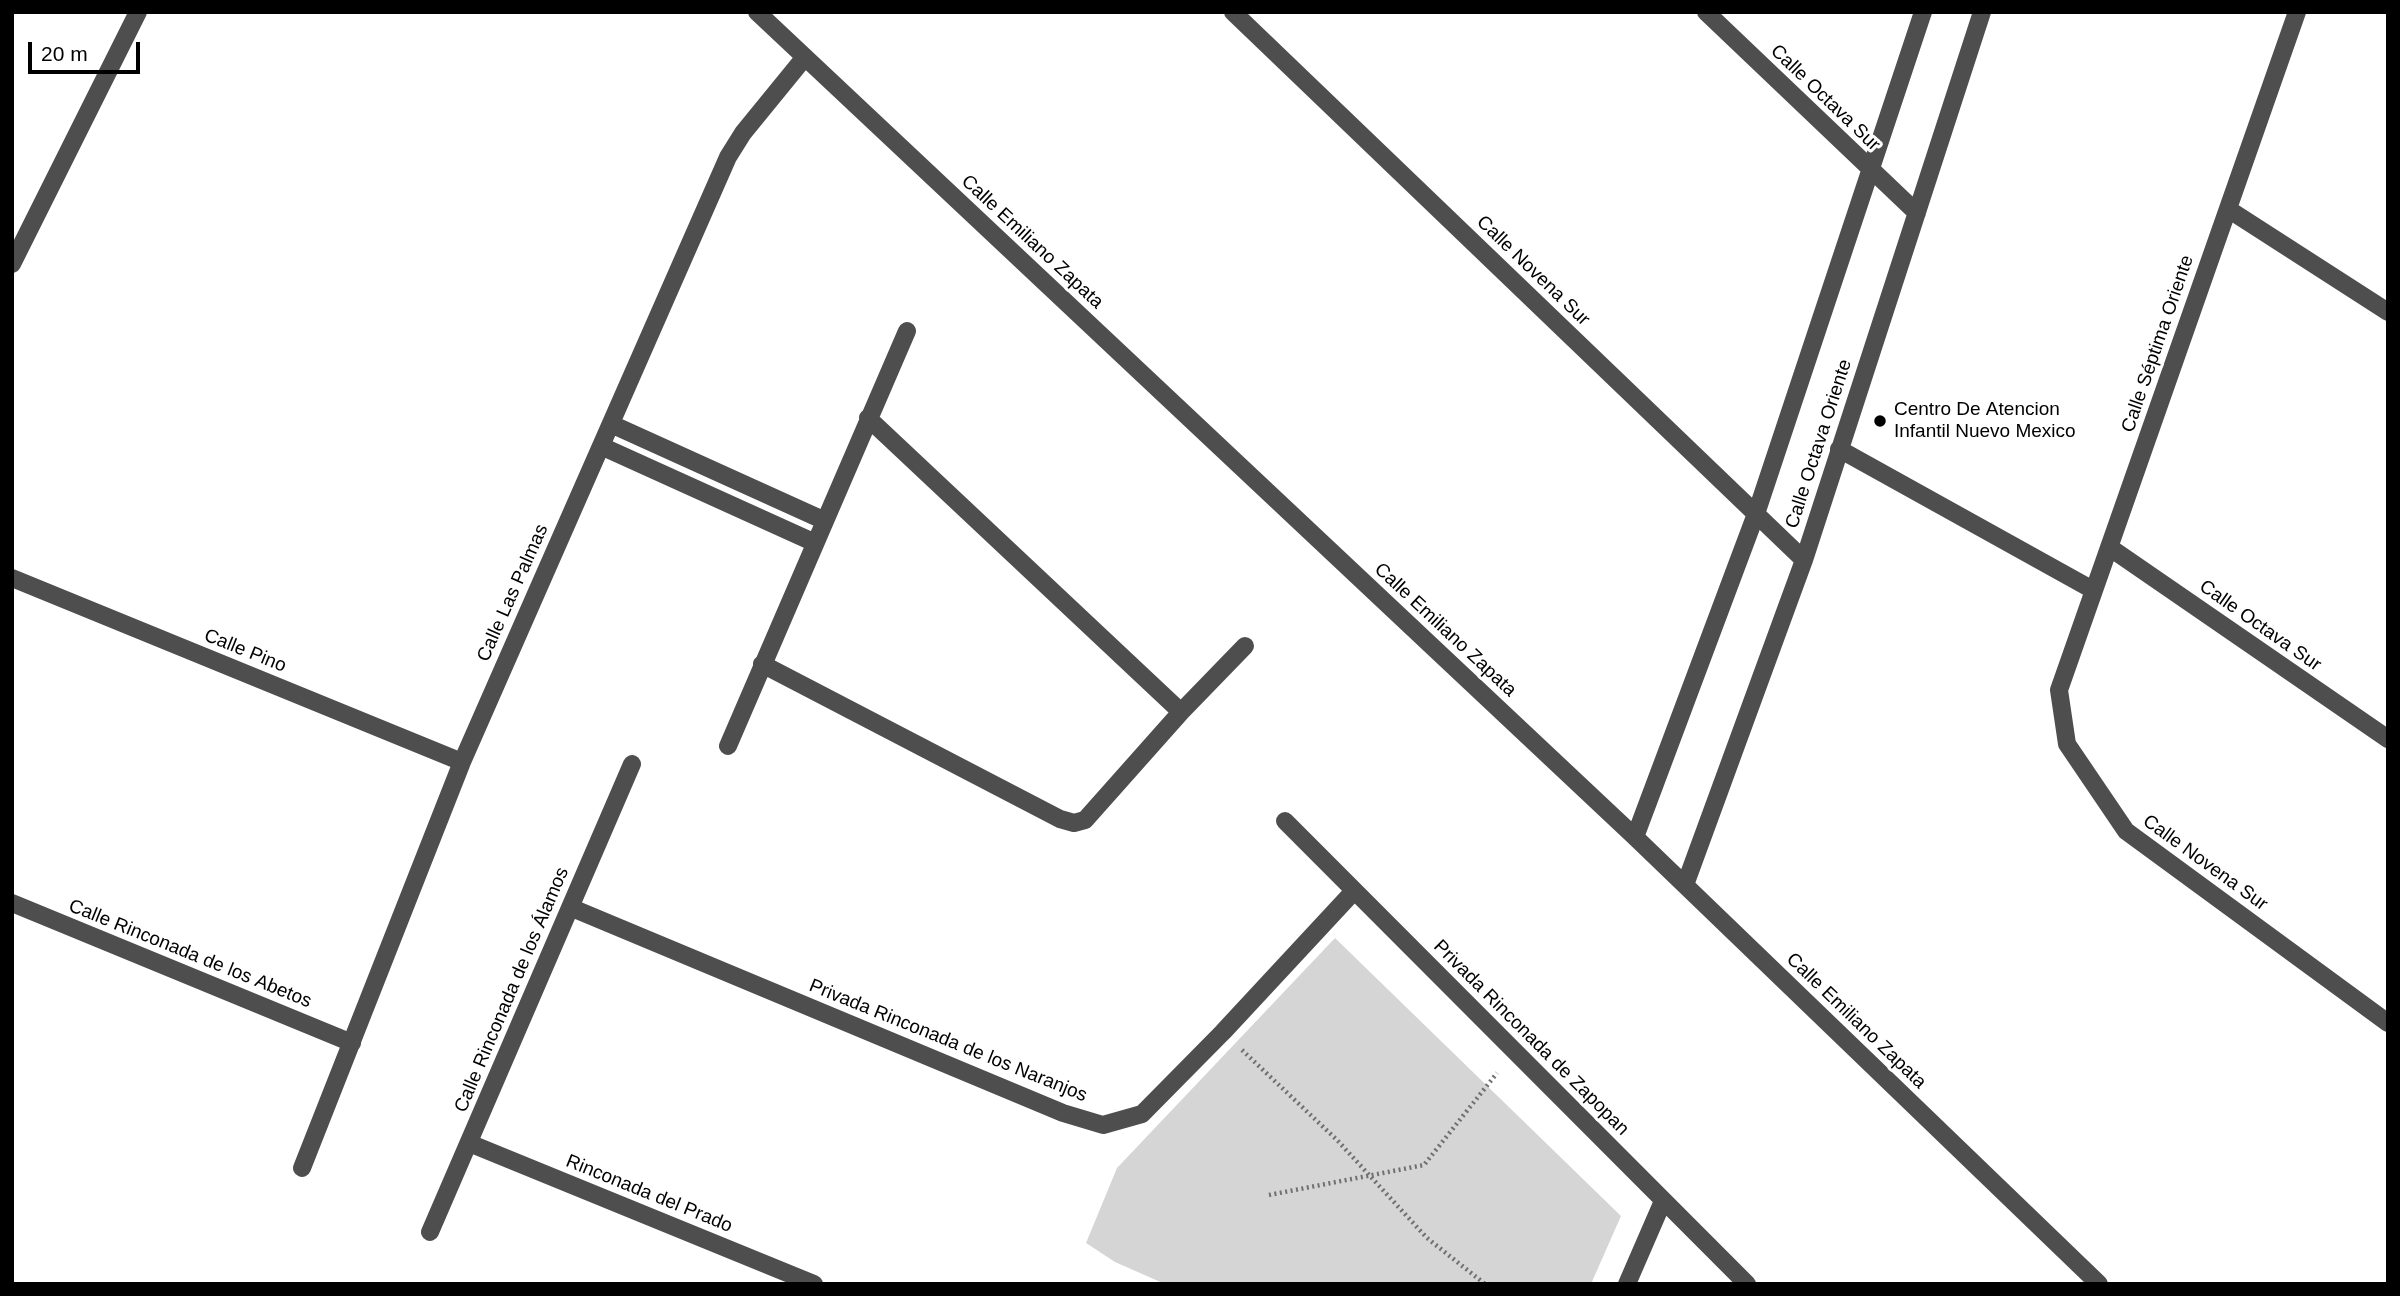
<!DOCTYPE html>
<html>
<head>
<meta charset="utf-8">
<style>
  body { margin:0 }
  #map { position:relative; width:2400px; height:1296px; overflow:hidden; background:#fff; font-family:Arial,sans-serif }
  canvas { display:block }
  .frame { position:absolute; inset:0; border:14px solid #000; pointer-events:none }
  .scale { position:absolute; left:28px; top:42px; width:112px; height:32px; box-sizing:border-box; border:4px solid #000; border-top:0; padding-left:9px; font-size:21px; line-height:24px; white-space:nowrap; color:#000; -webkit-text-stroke:5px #fff; paint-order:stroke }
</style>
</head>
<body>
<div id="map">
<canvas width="2400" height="1296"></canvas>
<div class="frame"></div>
<div class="scale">20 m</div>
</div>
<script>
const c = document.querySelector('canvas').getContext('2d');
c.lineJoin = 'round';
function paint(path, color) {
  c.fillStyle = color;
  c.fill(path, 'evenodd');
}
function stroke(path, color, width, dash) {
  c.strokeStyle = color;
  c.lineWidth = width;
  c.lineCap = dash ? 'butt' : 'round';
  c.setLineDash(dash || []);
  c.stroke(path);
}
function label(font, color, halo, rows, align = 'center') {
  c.font = font + ' Arial,sans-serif';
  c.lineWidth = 6;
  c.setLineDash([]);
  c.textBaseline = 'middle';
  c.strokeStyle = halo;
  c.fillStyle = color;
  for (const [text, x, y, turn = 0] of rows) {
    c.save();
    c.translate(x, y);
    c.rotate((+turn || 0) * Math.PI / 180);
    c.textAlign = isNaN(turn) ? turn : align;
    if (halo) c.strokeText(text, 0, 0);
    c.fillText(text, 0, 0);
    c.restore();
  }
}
paint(new Path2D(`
  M 1335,938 L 1621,1216 L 1591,1284 L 1165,1284 L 1115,1262 L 1086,1243 L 1117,1168 Z`), '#d5d5d5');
stroke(new Path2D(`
  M 1242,1050 L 1337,1140 L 1427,1238 L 1485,1284
  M 1269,1195 L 1424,1165 L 1497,1073`), '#707070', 4.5, [2, 3.5]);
stroke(new Path2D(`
  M 757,12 L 1635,837 L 2099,1284
  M 1233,12 L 1804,560
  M 1706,12 L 1917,213
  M 2297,12 L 2059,690 L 2067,744 L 2126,831 L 2388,1023
  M 2228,209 L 2388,312
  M 12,264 L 138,12
  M 868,418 L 1181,712
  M 611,424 L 823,520
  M 601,446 L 813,542
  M 1839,449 L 2093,590
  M 2109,547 L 2388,739
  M 12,578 L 462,762
  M 762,664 L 1060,819 L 1074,823 L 1085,820 L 1181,712 L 1245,646
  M 728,746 L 907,331
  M 1285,821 L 1747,1284
  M 1635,837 L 1756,514 L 1923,12
  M 1685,885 L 1804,560 L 1982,12
  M 12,903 L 352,1043
  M 572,908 L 1063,1113 L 1103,1125 L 1142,1114 L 1223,1032 L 1354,891
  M 469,1143 L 814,1284
  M 302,1168 L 462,762 L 728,157 L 743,133 L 805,57
  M 430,1232 L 632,764
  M 1627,1284 L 1663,1201`), '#4e4e4e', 18);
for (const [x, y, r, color] of [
  [1880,421,7,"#000"]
]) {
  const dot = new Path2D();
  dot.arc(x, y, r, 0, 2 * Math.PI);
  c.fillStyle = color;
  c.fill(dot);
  stroke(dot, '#fff', 2.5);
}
label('19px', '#000', '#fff', [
  ["Calle Octava Sur",1825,98,44],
  ["Calle Emiliano Zapata",1032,242,43],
  ["Calle Novena Sur",1533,271,44],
  ["Calle Séptima Oriente",2158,344,-71],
  ["Calle Octava Oriente",1819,444,-72],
  ["Calle Las Palmas",513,593,-66],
  ["Calle Octava Sur",2260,626,35],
  ["Calle Emiliano Zapata",1445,630,43],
  ["Calle Pino",245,651,22],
  ["Calle Novena Sur",2205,863,36],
  ["Calle Rinconada de los Abetos",190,954,22],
  ["Calle Rinconada de los Álamos",512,990,-67],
  ["Calle Emiliano Zapata",1856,1021,44],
  ["Privada Rinconada de Zapopan",1531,1038,45],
  ["Privada Rinconada de los Naranjos",948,1041,22],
  ["Rinconada del Prado",649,1194,22]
]);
label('19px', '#000', '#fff', [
  ["Centro De Atencion",1894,410],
  ["Infantil Nuevo Mexico",1894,432]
], 'left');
</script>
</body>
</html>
